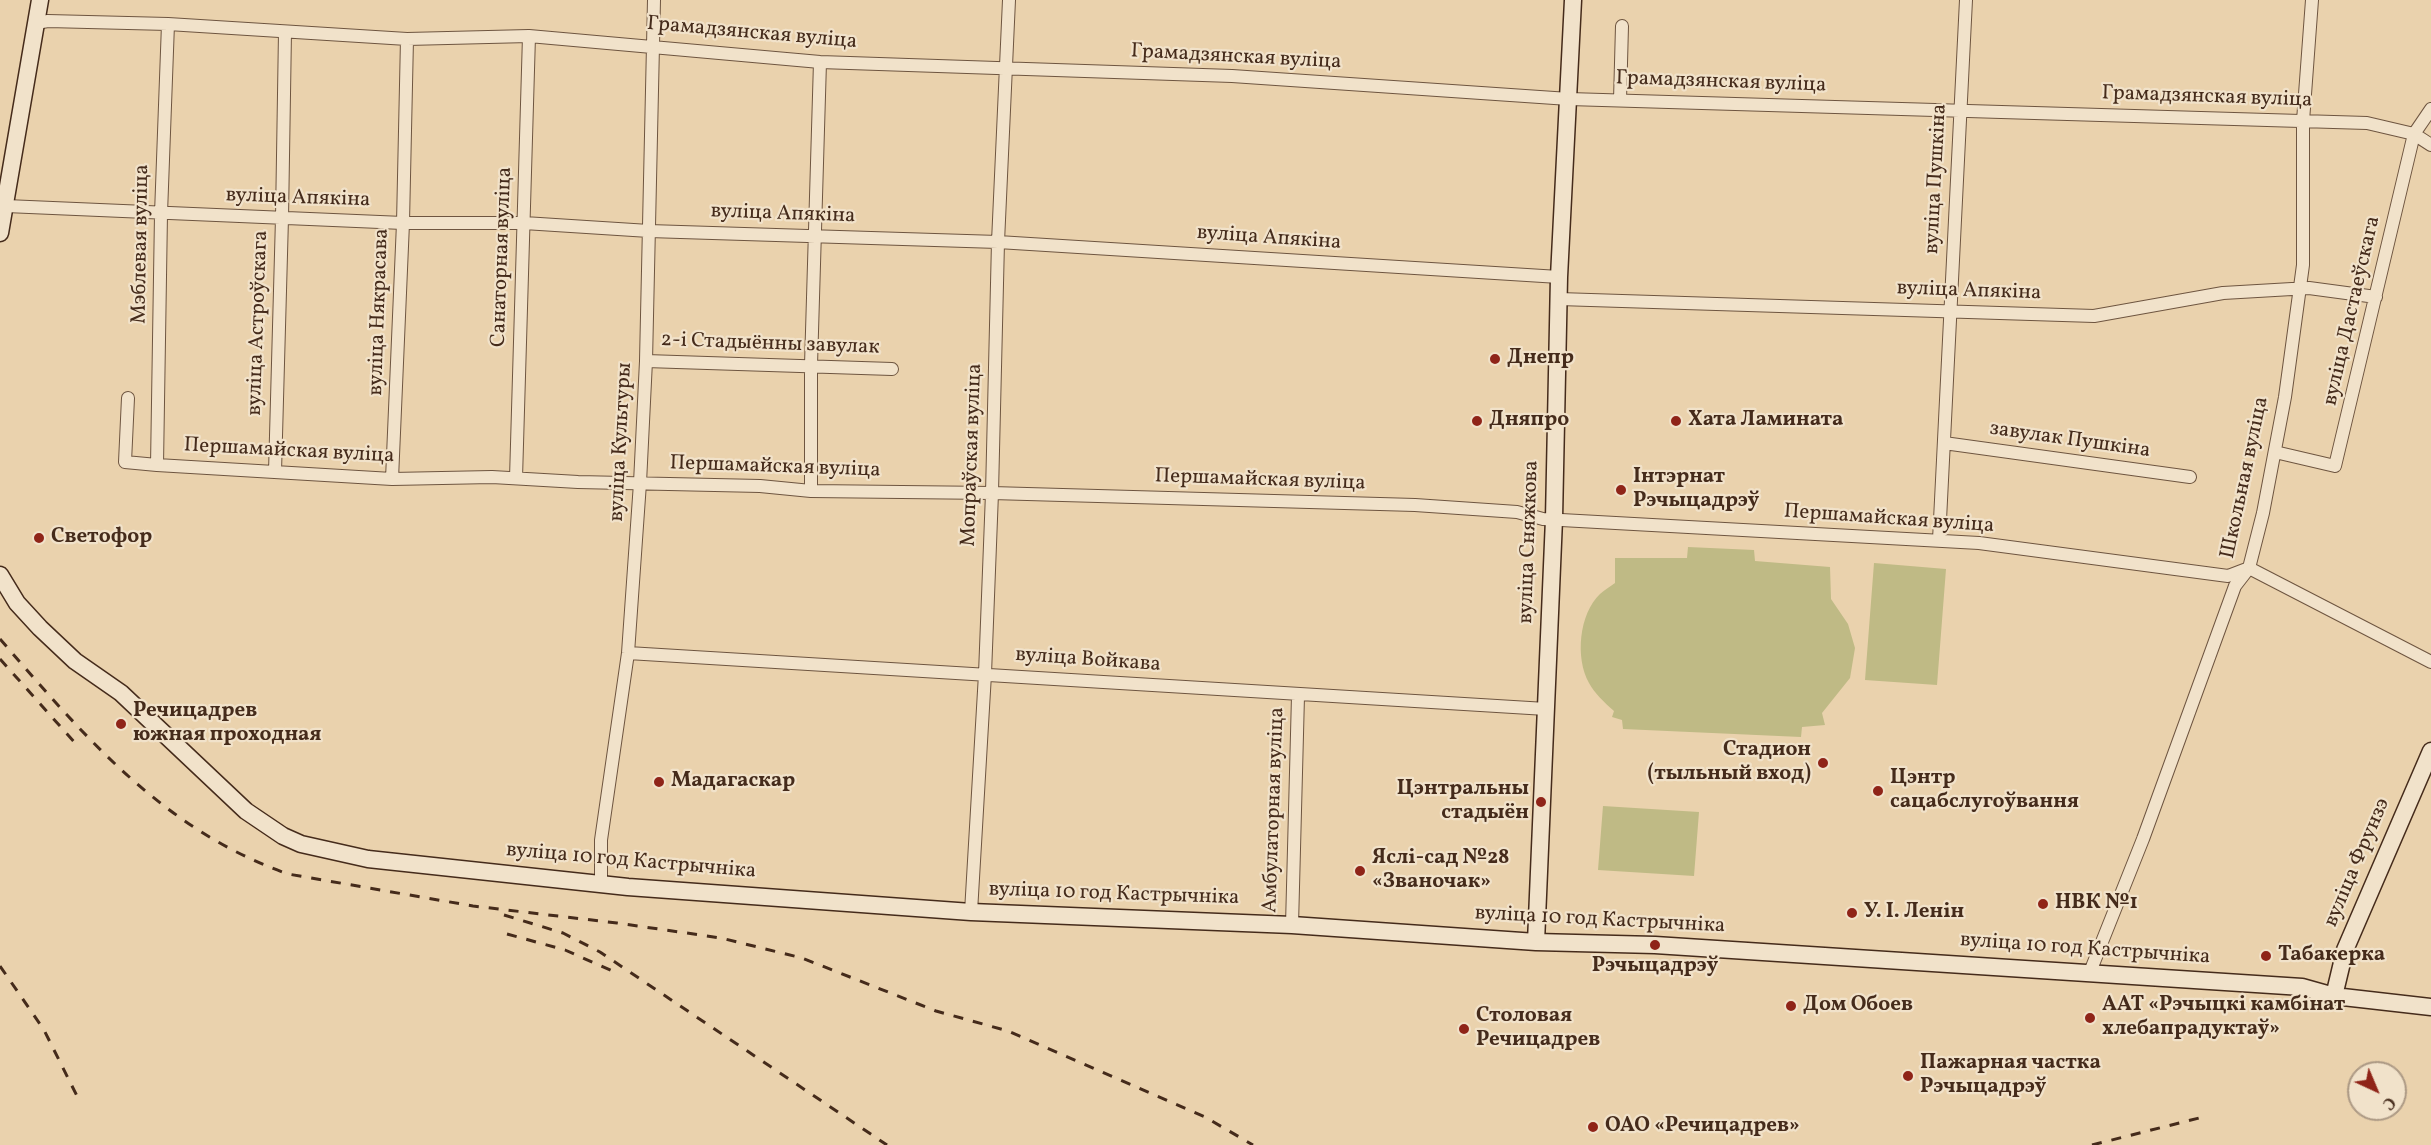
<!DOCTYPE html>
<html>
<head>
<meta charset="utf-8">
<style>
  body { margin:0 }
  #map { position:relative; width:2431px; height:1145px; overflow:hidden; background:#ead2ad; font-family:Vollkorn,serif }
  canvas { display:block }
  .north { position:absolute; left:2347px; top:1061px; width:60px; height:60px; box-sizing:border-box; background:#f1e2ca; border:2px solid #ac9984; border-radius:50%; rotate:136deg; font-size:16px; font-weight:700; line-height:24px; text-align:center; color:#452b1b }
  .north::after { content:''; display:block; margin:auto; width:21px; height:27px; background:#8f2418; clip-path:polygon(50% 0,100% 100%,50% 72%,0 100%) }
</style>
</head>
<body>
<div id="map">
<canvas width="2431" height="1145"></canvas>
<div class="north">С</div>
</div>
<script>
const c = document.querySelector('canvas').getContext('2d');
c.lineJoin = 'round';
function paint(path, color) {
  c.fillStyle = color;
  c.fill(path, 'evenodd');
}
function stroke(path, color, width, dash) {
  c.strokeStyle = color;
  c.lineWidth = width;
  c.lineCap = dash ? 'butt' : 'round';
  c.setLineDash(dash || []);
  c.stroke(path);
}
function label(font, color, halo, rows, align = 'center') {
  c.font = font + ' Vollkorn,serif';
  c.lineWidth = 4.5;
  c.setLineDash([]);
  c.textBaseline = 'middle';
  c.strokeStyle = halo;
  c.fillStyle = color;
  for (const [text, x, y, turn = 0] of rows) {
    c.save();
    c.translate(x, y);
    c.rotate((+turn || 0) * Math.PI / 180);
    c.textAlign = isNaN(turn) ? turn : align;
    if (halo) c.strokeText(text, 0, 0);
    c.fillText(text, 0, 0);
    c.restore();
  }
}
paint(new Path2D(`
  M 1688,547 L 1754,550 L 1755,561 L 1830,567 L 1831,599 L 1848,624 L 1855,648 L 1850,678 L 1822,713 L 1825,725 L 1802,727 L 1801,737 L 1623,729 L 1622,720 L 1612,717 L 1614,711 C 1604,702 1595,694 1589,683 C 1575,658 1579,614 1600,594 C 1604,590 1610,587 1615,583 L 1615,558 L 1687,558 Z
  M 1874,563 L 1946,569 L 1937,685 L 1865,680 Z
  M 1603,806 L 1699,812 L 1694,876 L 1598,870 Z`), '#bfba85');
const street = new Path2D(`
  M 36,23 L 48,21 L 168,24 L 407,39 L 529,36 L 820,62 L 1232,76 L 1569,99 L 2367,123 L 2414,134 L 2431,145
  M 1620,100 L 1622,26
  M 6,206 L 403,223 L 524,223 L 649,231 L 998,242 L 1559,277
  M 1559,299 L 2094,316 L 2223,293 L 2309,288 L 2376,297
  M 646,361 L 892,369
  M 128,398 L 125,462 L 157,465 L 392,479 L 492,477 L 578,482 L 760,486 L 811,491 L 992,493 L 1415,505 L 1517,512 L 1543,519 L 1979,543 L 2228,576 L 2249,568 L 2431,662
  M 1944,443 L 2190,477
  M 2275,452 L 2335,466 L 2414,134 L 2431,109
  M 157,465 L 161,214 L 168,24
  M 275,472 L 282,218 L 285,32
  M 516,478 L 529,36
  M 392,479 L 403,223 L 407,39
  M 811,491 L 811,365 L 820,62
  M 1939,540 L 1966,0
  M 628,653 L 1546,709
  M 601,884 L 601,840 L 628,653 L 640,483 L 646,361 L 654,0
  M 971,912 L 985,674 L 992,493 L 998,242 L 1009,0
  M 1292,925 L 1298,696
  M 2090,972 L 2143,839 L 2235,586 L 2249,568 L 2263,513 L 2285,397 L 2303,265 L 2303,121 L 2312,0`);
const secondary = new Path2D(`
  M 0,233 L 40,0
  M 0,575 L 17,603 L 40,628 L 75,661 L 121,693 L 246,811 L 283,836 L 301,844 L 368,859 L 628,887 L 971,912 L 1292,925 L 1536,942 L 1655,945 L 2302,987 L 2334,996 L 2431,1007
  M 1536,942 L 1554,519 L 1559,277 L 1573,0
  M 2334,996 L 2345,950 L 2431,751`);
stroke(street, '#6e5540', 14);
stroke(secondary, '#452b1b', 19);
stroke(street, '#f1e2ca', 12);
stroke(secondary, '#f1e2ca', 16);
stroke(new Path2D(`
  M 0,639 C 84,736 163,830 288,874 L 473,906 L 617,923 L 721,938 L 802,958 L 936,1011 L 1008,1031 L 1205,1117 L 1253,1145
  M 0,659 L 76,744
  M 504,915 L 563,933 L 600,952 L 887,1145
  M 507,934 L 565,950 L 617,973
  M 0,966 L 44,1030 L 79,1100
  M 2092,1145 L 2207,1116`), '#452b1b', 3, [10, 10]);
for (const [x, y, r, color] of [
  [1495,359,6,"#8f2418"],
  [1477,421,6,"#8f2418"],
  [1676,421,6,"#8f2418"],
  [1621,490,6,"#8f2418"],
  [39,538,6,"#8f2418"],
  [121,724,6,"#8f2418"],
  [1823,763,6,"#8f2418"],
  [659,782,6,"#8f2418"],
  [1878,791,6,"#8f2418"],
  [1541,802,6,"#8f2418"],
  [1360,871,6,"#8f2418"],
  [2043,904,6,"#8f2418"],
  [1852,913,6,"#8f2418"],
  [1655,945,6,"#8f2418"],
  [2266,956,6,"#8f2418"],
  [1791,1006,6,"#8f2418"],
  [2090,1018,6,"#8f2418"],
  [1464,1029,6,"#8f2418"],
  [1908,1076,6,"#8f2418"],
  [1593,1127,6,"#8f2418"]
]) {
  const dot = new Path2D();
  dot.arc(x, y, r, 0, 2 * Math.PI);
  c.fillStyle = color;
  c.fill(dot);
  stroke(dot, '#f1e2ca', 2);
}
label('21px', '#452b1b', '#f1e2ca', [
  ["Грамадзянская вуліца",752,34,5],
  ["Грамадзянская вуліца",1236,58,3],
  ["Грамадзянская вуліца",1721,83,2],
  ["Грамадзянская вуліца",2207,98,2],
  ["вуліца Пушкіна",1937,179,-87],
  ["вуліца Апякіна",298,199,2],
  ["вуліца Апякіна",783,215,2],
  ["вуліца Апякіна",1269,239,4],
  ["Мэблевая вуліца",142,244,-89],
  ["Санаторная вуліца",503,257,-88],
  ["вуліца Апякіна",1969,292,2],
  ["вуліца Дастаеўскага",2353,311,-77],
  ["вуліца Някрасава",380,312,-88],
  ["вуліца Астроўскага",259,323,-88],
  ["2-і Стадыённы завулак",770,345,2],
  ["завулак Пушкіна",2070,441,8],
  ["вуліца Культуры",622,442,-87],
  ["Першамайская вуліца",289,452,3],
  ["Мопраўская вуліца",973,455,-88],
  ["Першамайская вуліца",775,468,2],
  ["Школьная вуліца",2246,478,-78],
  ["Першамайская вуліца",1260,481,2],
  ["Першамайская вуліца",1889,520,4],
  ["вуліца Сняжкова",1530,542,-88],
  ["вуліца Войкава",1088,661,4],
  ["Амбулаторная вуліца",1275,810,-88],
  ["вуліца 10 год Кастрычніка",631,862,5],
  ["вуліца Фрунзэ",2358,863,-67],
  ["вуліца 10 год Кастрычніка",1114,895,2],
  ["вуліца 10 год Кастрычніка",1600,921,3],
  ["вуліца 10 год Кастрычніка",2085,950,4]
]);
label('bold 21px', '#452b1b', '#f1e2ca', [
  ["Днепр",1507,359],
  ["Дняпро",1489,421],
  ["Хата Ламината",1688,421],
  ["Інтэрнат",1633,478],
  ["Рэчыцадрэў",1633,502],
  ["Светофор",51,538],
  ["Речицадрев",133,712],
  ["южная проходная",133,736],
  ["Стадион",1811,751,"right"],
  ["(тыльный вход)",1811,775,"right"],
  ["Цэнтр",1890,779],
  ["сацабслугоўвання",1890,803],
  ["Мадагаскар",671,782],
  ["Цэнтральны",1529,790,"right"],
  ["стадыён",1529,814,"right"],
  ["Яслі-сад №28",1372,859],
  ["«Званочак»",1372,883],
  ["НВК №1",2055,904],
  ["У. І. Ленін",1864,913],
  ["Табакерка",2278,956],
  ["Рэчыцадрэў",1655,967,"center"],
  ["Дом Обоев",1803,1006],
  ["ААТ «Рэчыцкі камбінат",2102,1006],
  ["хлебапрадуктаў»",2102,1030],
  ["Столовая",1476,1017],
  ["Речицадрев",1476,1041],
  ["Пажарная частка",1920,1064],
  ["Рэчыцадрэў",1920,1088],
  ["ОАО «Речицадрев»",1605,1127]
], 'left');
</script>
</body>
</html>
